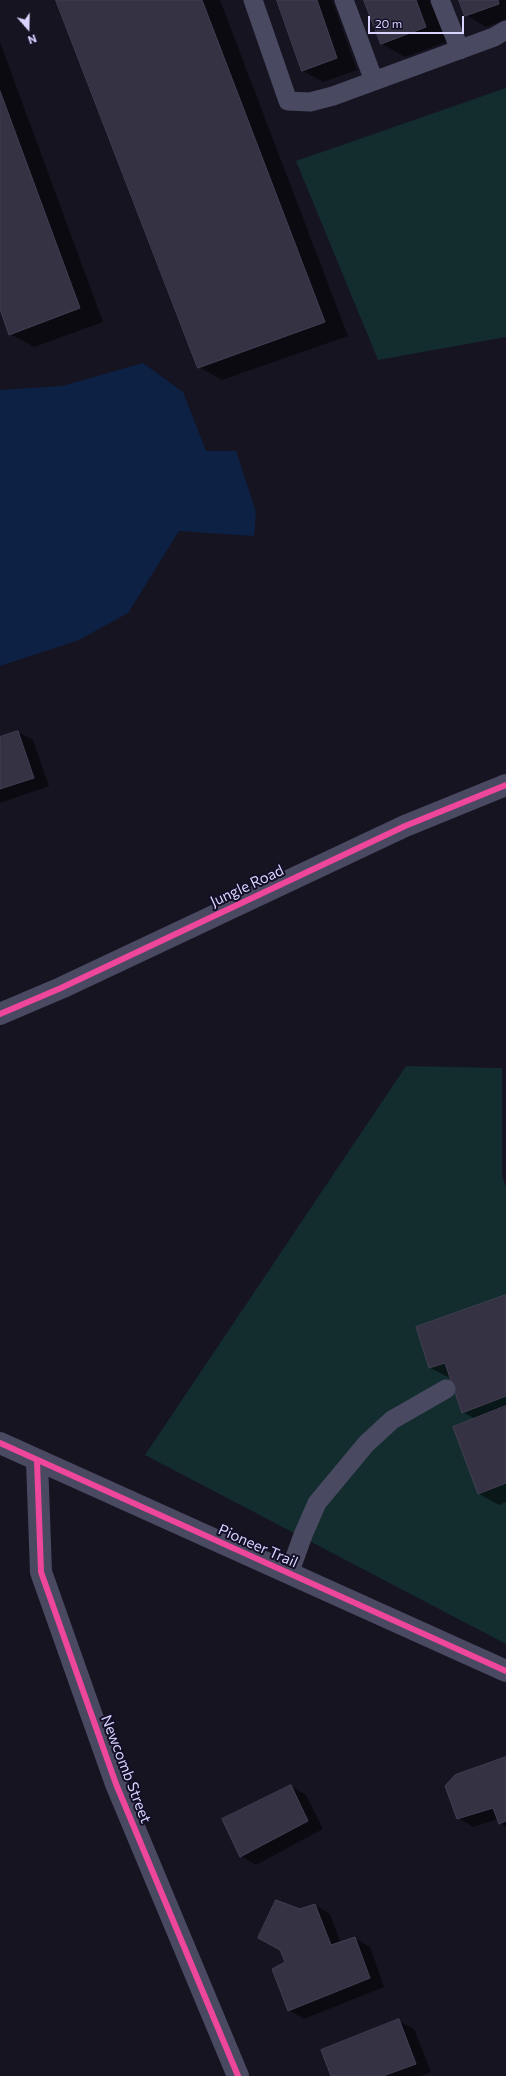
<!DOCTYPE html>
<html>
<head>
<meta charset="utf-8">
<style>
  body { margin:0 }
  #map { position:relative; width:506px; height:2076px; overflow:hidden; background:#161421; font-family:Commissioner,sans-serif }
  canvas { display:block }
  .north { position:absolute; left:8px; top:8px; width:40px; height:40px; -webkit-text-stroke:3px #130f26; paint-order:stroke; rotate:160deg; font-size:11px; font-weight:700; line-height:16px; text-align:center; color:#d9d4ff }
  .north::after { content:''; display:block; margin:auto; width:14px; height:18px; background:#d9d4ff; clip-path:polygon(50% 0,100% 100%,50% 72%,0 100%) }
  .scale { position:absolute; left:368px; top:16px; width:96px; height:18px; box-sizing:border-box; border:2px solid #d9d4ff; border-top:0; padding-left:5px; font-size:12px; line-height:14px; white-space:nowrap; color:#d9d4ff; -webkit-text-stroke:3px #130f26; paint-order:stroke }
</style>
</head>
<body>
<div id="map">
<canvas width="506" height="2076"></canvas>
<div class="north">N</div>
<div class="scale">20 m</div>
</div>
<script>
const c = document.querySelector('canvas').getContext('2d');
c.lineJoin = 'round';
function paint(path, color) {
  c.fillStyle = color;
  c.fill(path, 'evenodd');
}
function stroke(path, color, width, dash) {
  c.strokeStyle = color;
  c.lineWidth = width;
  c.lineCap = dash ? 'butt' : 'round';
  c.setLineDash(dash || []);
  c.stroke(path);
}
function label(font, color, halo, rows, align = 'center') {
  c.font = font + ' Commissioner,sans-serif';
  c.lineWidth = 4;
  c.setLineDash([]);
  c.textBaseline = 'middle';
  c.strokeStyle = halo;
  c.fillStyle = color;
  for (const [text, x, y, turn = 0] of rows) {
    c.save();
    c.translate(x, y);
    c.rotate((+turn || 0) * Math.PI / 180);
    c.textAlign = isNaN(turn) ? turn : align;
    if (halo) c.strokeText(text, 0, 0);
    c.fillText(text, 0, 0);
    c.restore();
  }
}
paint(new Path2D(`
  M 506,88 L 506,337 L 378,360 L 296,161 Z
  M 406,1066 L 502,1068 L 502,1176 L 506,1187 L 506,1644 L 145,1455 Z`), '#132c2d');
paint(new Path2D(`
  M 143,363 L 183,392 L 206,451 L 236,451 L 256,512 L 254,536 L 179,531 L 128,613 L 79,640 L 0,666 L 0,390 L 62,386 Z`), '#0d2144');
paint(new Path2D(`
  M 57,0 L 220,0 L 348,336 L 222,380 L 199,367 Z
  M 278,0 L 332,0 L 357,70 L 323,82 L 303,71 Z
  M 365,0 L 434,0 L 449,41 L 405,57 L 382,44 Z
  M 461,0 L 506,0 L 506,19 L 486,27 L 466,15 Z
  M 0,42 L 103,322 L 34,347 L 10,334 L 0,306 Z
  M 18,732 L 33,740 L 49,786 L 0,803 L 0,738 Z
  M 506,1296 L 506,1502 L 499,1505 L 479,1494 L 475,1419 L 463,1412 L 452,1379 L 430,1368 Z
  M 506,1758 L 506,1827 L 500,1823 L 498,1819 L 473,1827 L 458,1818 Z
  M 291,1786 L 306,1795 L 323,1829 L 256,1865 L 241,1856 Z
  M 315,1905 L 330,1914 L 341,1943 L 355,1938 L 370,1947 L 384,1987 L 304,2019 L 289,2010 L 286,1963 L 300,1910 Z
  M 399,2021 L 414,2029 L 431,2072 L 421,2076 L 332,2076 Z`), '#0007');
const building = new Path2D(`
  M 56,0 L 202,0 L 325,322 L 198,368 Z
  M 277,0 L 317,0 L 337,58 L 302,71 Z
  M 364,0 L 416,0 L 426,27 L 381,44 Z
  M 459,0 L 498,0 L 499,4 L 465,16 Z
  M 0,91 L 80,308 L 9,335 L 0,309 Z
  M 18,731 L 34,778 L 0,789 L 0,737 Z
  M 506,1295 L 506,1396 L 462,1413 L 445,1363 L 429,1368 L 416,1327 Z
  M 506,1406 L 506,1483 L 478,1494 L 453,1427 Z
  M 506,1757 L 506,1821 L 499,1824 L 493,1808 L 457,1819 L 445,1786 L 455,1775 Z
  M 291,1785 L 308,1821 L 240,1857 L 222,1819 Z
  M 276,1900 L 300,1909 L 315,1904 L 331,1945 L 355,1937 L 370,1978 L 288,2011 L 272,1969 L 285,1962 L 280,1950 L 258,1938 Z
  M 399,2019 L 416,2064 L 383,2076 L 331,2076 L 321,2050 Z`);
paint(building, '#343243');
stroke(building, '#433f54', 1);
stroke(new Path2D(`
  M 253,0 L 288,101 L 310,102 L 333,96 L 494,37 L 506,30
  M 344,0 L 374,81
  M 440,0 L 460,50
  M 289,1574 L 303,1535 L 317,1503 L 366,1444 L 392,1420 L 446,1389`), '#4a4962', 19);
stroke(new Path2D(`
  M 37,1461 L 41,1572 L 116,1784 L 238,2076`), '#4a4962', 22);
stroke(new Path2D(`
  M 0,1014 L 61,988 L 405,826 L 506,785
  M 0,1443 L 506,1671`), '#4a4962', 22);
stroke(new Path2D(`
  M 0,1014 L 61,988 L 405,826 L 506,785
  M 0,1443 L 506,1671
  M 37,1461 L 41,1572 L 116,1784 L 238,2076`), '#ed469a', 6);
label('15px', '#d9d4ff', '#130f26', [
  ["Jungle Road",247,886,-25],
  ["Pioneer Trail",258,1546,24],
  ["Newcomb Street",126,1769,69]
]);
</script>
</body>
</html>
